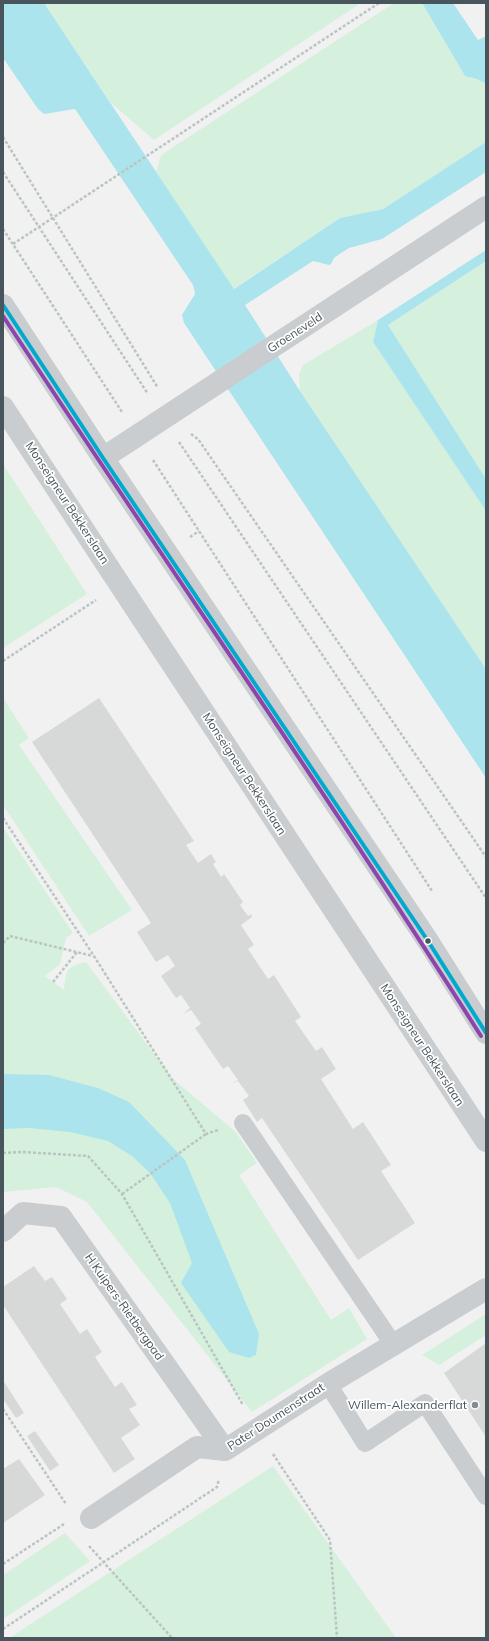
<!DOCTYPE html>
<html>
<head>
<meta charset="utf-8">
<style>
  body { margin:0 }
  #map { position:relative; width:489px; height:1641px; overflow:hidden; background:#f1f1f1; font-family:Mulish,sans-serif }
  canvas { display:block }
  .frame { position:absolute; inset:0; border:4px solid #48555d; pointer-events:none }
</style>
</head>
<body>
<div id="map">
<canvas width="489" height="1641"></canvas>
<div class="frame"></div>
</div>
<script>
const c = document.querySelector('canvas').getContext('2d');
c.lineJoin = 'round';
function paint(path, color) {
  c.fillStyle = color;
  c.fill(path, 'evenodd');
}
function stroke(path, color, width, dash) {
  c.strokeStyle = color;
  c.lineWidth = width;
  c.lineCap = dash ? 'butt' : 'round';
  c.setLineDash(dash || []);
  c.stroke(path);
}
function label(font, color, halo, rows, align = 'center') {
  c.font = font + ' Mulish,sans-serif';
  c.lineWidth = 3.5;
  c.setLineDash([]);
  c.textBaseline = 'middle';
  c.strokeStyle = halo;
  c.fillStyle = color;
  for (const [text, x, y, turn = 0] of rows) {
    c.save();
    c.translate(x, y);
    c.rotate((+turn || 0) * Math.PI / 180);
    c.textAlign = isNaN(turn) ? turn : align;
    if (halo) c.strokeText(text, 0, 0);
    c.fillText(text, 0, 0);
    c.restore();
  }
}
paint(new Path2D(`
  M 44,3 L 361,3 L 154,140 L 111,103 Z
  M 394,3 L 422,3 L 465,76 L 477,79 L 486,84 L 486,142 L 383,209 L 340,218 L 233,289 L 156,172 L 161,155 Z
  M 486,261 L 486,479 L 388,325 Z
  M 378,320 L 373,342 L 486,511 L 486,669 L 300,391 L 299,375 L 303,365 Z
  M 3,464 L 87,594 L 3,648 Z
  M 3,698 L 29,738 L 19,745 L 132,910 L 89,936 L 3,805 Z
  M 3,827 L 73,933 L 66,938 L 60,964 L 45,976 L 64,990 C 66,971 66,966 86,962 L 172,1078 L 235,1131 L 257,1163 L 239,1175 L 331,1320 L 349,1308 L 367,1339 L 252,1412 L 87,1202 L 56,1187 L 3,1192 Z
  M 486,1314 L 486,1335 L 439,1365 L 422,1355 Z
  M 273,1466 L 396,1638 L 9,1638 Z
  M 65,1533 L 90,1561 L 3,1619 L 3,1575 Z`), '#d6f0de');
paint(new Path2D(`
  M 3,3 L 44,3 L 234,289 L 340,218 L 383,209 L 486,142 L 486,172 L 382,239 L 349,248 L 341,253 L 334,258 L 331,264 L 329,265 L 313,261 L 245,305 L 300,391 L 486,669 L 486,778 L 184,323 L 182,315 L 195,294 L 193,285 L 75,109 L 44,114 L 38,109 L 3,58 Z
  M 422,3 L 453,3 L 478,40 L 486,36 L 486,84 L 477,79 L 465,76 Z
  M 486,250 L 486,261 L 388,325 L 486,479 L 486,511 L 373,342 L 378,320 Z
  M 3,1074 L 49,1075 L 98,1088 L 129,1102 L 185,1160 L 259,1334 L 256,1355 L 249,1358 L 229,1352 L 181,1283 L 192,1263 L 170,1203 L 150,1173 L 132,1156 L 108,1141 L 70,1132 L 29,1128 L 3,1129 Z`), '#ace4ed');
paint(new Path2D(`
  M 99,698 L 194,841 L 186,845 L 198,863 L 211,854 L 216,862 L 213,864 L 221,877 L 224,874 L 243,902 L 240,905 L 248,916 L 251,914 L 252,917 L 241,925 L 254,945 L 248,949 L 268,979 L 274,975 L 301,1017 L 295,1021 L 316,1051 L 322,1047 L 336,1069 L 321,1079 L 353,1129 L 363,1122 L 391,1165 L 381,1171 L 415,1223 L 358,1260 L 262,1118 L 257,1122 L 243,1100 L 249,1096 L 238,1081 L 231,1084 L 238,1080 L 228,1066 L 223,1069 L 195,1028 L 201,1024 L 191,1010 L 183,1014 L 190,1008 L 181,995 L 176,998 L 161,976 L 175,966 L 168,955 L 156,962 L 137,932 L 151,923 L 32,742 Z
  M 34,1266 L 45,1281 L 52,1277 L 67,1299 L 60,1304 L 80,1334 L 87,1329 L 102,1352 L 95,1357 L 115,1387 L 122,1382 L 137,1405 L 129,1409 L 140,1425 L 121,1438 L 135,1459 L 114,1473 L 3,1305 L 3,1287 Z
  M 486,1343 L 486,1437 L 444,1373 Z
  M 3,1380 L 24,1413 L 16,1418 L 3,1399 Z
  M 35,1431 L 59,1465 L 50,1471 L 27,1436 Z
  M 19,1459 L 45,1495 L 3,1523 L 3,1469 Z`), '#d7d9d9');
stroke(new Path2D(`
  M 3,137 L 158,388
  M 3,172 L 148,394
  M 3,229 L 122,412
  M 13,244 L 379,3
  M 191,434 L 198,439 L 486,857
  M 179,442 L 486,898
  M 153,460 L 432,891
  M 190,537 L 199,531
  M 3,661 L 96,600
  M 3,818 L 94,956 L 206,1134 L 218,1130
  M 3,943 L 10,936 L 93,956
  M 53,982 L 77,952
  M 3,1153 L 22,1152 L 88,1156 L 122,1194 L 243,1405
  M 122,1194 L 206,1134
  M 3,1409 L 66,1504
  M 273,1454 L 330,1540 L 337,1638
  M 89,1546 L 172,1638
  M 3,1564 L 64,1524
  M 3,1629 L 217,1487 L 219,1479`), '#b9c5c0', 2.5, [3, 2]);
stroke(new Path2D(`
  M 243,1123 L 393,1344
  M 328,1384 L 365,1443 L 425,1403 L 486,1496`), '#cacdcf', 18);
stroke(new Path2D(`
  M 3,407 L 486,1141
  M 103,458 L 486,207
  M 3,1231 L 23,1213 L 61,1217 L 225,1450
  M 91,1518 L 197,1447 L 225,1450 L 328,1384 L 486,1289`), '#cacdcf', 22);
stroke(new Path2D(`
  M 3,305 L 103,458 L 428,941 L 486,1033`), '#cacdcf', 22);
stroke(new Path2D(`
  M 3,305 L 103,458 L 428,941 L 486,1033`), '#00a9ce', 4);
stroke(new Path2D(`
  M 3,316 C 161,557 327,793 481,1036`), '#8e44ad', 4);
for (const [x, y, r, color] of [
  [428,941,3.5,"#48555d"],
  [475,1405,4,"#838c91"]
]) {
  const dot = new Path2D();
  dot.arc(x, y, r, 0, 2 * Math.PI);
  c.fillStyle = color;
  c.fill(dot);
  stroke(dot, '#fff', 1.5);
}
label('12px', '#48555d', '#fff', [
  ["Groeneveld",295,333,-33],
  ["Monseigneur Bekkerslaan",67,503,57],
  ["Monseigneur Bekkerslaan",244,774,57],
  ["Monseigneur Bekkerslaan",422,1045,57],
  ["H Kuipers-Rietbergpad",124,1307,55],
  ["Pater Doumenstraat",276,1417,-33]
]);
label('12px', '#48555d', '#fff', [
  ["Willem-Alexanderflat",467,1405]
], 'right');
</script>
</body>
</html>
